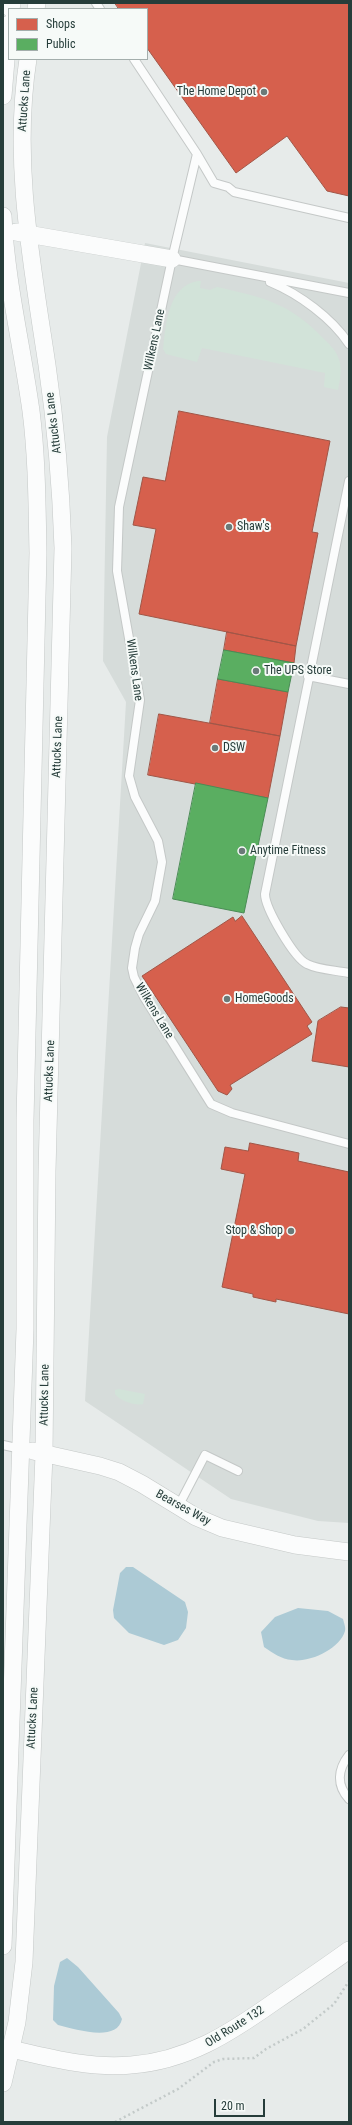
<!DOCTYPE html>
<html>
<head>
<meta charset="utf-8">
<style>
  body { margin:0 }
  #map { position:relative; width:352px; height:2125px; overflow:hidden; background:#e7ebea; font-family:"Roboto Condensed",sans-serif }
  canvas { display:block }
  .frame { position:absolute; inset:0; border:4px solid #263d3a; pointer-events:none }
  .legend { position:absolute; left:8px; top:8px; width:140px; height:52px; box-sizing:border-box; background:#f6faf8; border:1px solid #a3aeac; margin:0; padding:5px 7px; list-style:none; font-size:12px; color:#263d3a }
  .legend li { display:flex; align-items:center; gap:8px; height:20px }
  .legend b { width:20px; border:1px solid #a3aeac }
  .scale { position:absolute; left:214px; top:2099px; width:51px; height:18px; box-sizing:border-box; border:2px solid #263d3a; border-top:0; padding-left:5px; font-size:12px; line-height:14px; white-space:nowrap; color:#263d3a; -webkit-text-stroke:3px #f6faf8; paint-order:stroke }
</style>
</head>
<body>
<div id="map">
<canvas width="352" height="2125"></canvas>
<div class="frame"></div>
<ul class="legend">
<li><b style="height:11px;background:#d6604d"></b>Shops</li>
<li><b style="height:11px;background:#5aae61"></b>Public</li>
</ul>
<div class="scale">20 m</div>
</div>
<script>
const c = document.querySelector('canvas').getContext('2d');
c.lineJoin = 'round';
function paint(path, color) {
  c.fillStyle = color;
  c.fill(path, 'evenodd');
}
function stroke(path, color, width, dash) {
  c.strokeStyle = color;
  c.lineWidth = width;
  c.lineCap = dash ? 'butt' : 'round';
  c.setLineDash(dash || []);
  c.stroke(path);
}
function label(font, color, halo, rows, align = 'center') {
  c.font = font + ' "Roboto Condensed",sans-serif';
  c.lineWidth = 4;
  c.setLineDash([]);
  c.textBaseline = 'middle';
  c.strokeStyle = halo;
  c.fillStyle = color;
  for (const [text, x, y, turn = 0] of rows) {
    c.save();
    c.translate(x, y);
    c.rotate((+turn || 0) * Math.PI / 180);
    c.textAlign = isNaN(turn) ? turn : align;
    if (halo) c.strokeText(text, 0, 0);
    c.fillText(text, 0, 0);
    c.restore();
  }
}
paint(new Path2D(`
  M 145,243 L 349,283 L 349,1523 L 318,1521 L 231,1499 L 85,1401 L 126,702 L 103,661 L 107,437 Z`), '#d6dcda');
paint(new Path2D(`
  M 198,281 L 201,281 L 200,288 L 210,290 L 217,287 C 262,297 290,303 323,338 C 328,343 335,349 338,357 C 343,367 340,380 338,390 L 324,387 L 325,373 L 202,348 L 197,362 L 166,354 L 163,349 C 166,324 168,286 198,281 Z
  M 119,1389 L 145,1394 L 143,1404 C 136,1406 120,1401 115,1394 L 115,1390 Z`), '#d2e3d9');
paint(new Path2D(`
  M 126,1567 L 133,1567 L 185,1602 L 188,1612 L 186,1628 L 178,1640 L 164,1645 L 129,1633 L 114,1618 L 113,1610 L 120,1573 Z
  M 298,1608 L 328,1611 L 343,1619 C 344,1623 346,1628 345,1631 C 340,1649 309,1663 292,1660 C 281,1659 273,1653 264,1647 L 261,1632 L 275,1617 Z
  M 67,1958 L 78,1967 L 119,2013 L 122,2019 C 117,2043 75,2029 58,2025 L 53,2020 L 54,1986 L 60,1962 Z`), '#accad5');
const shops = new Path2D(`
  M 115,3 L 349,3 L 349,196 L 327,191 L 287,136 L 236,173 L 147,48 L 147,9 L 119,9 Z
  M 179,411 L 330,441 L 312,532 L 318,533 L 296,646 L 139,614 L 156,529 L 133,525 L 143,477 L 165,481 Z
  M 227,632 L 296,646 L 294,663 L 224,650 Z
  M 218,679 L 288,692 L 280,736 L 210,723 Z
  M 159,714 L 280,736 L 268,798 L 148,775 Z
  M 242,916 L 312,1022 L 307,1026 L 312,1034 L 230,1085 L 232,1089 L 227,1095 L 218,1091 L 142,976 L 233,917 L 235,921 Z
  M 341,1007 L 349,1008 L 349,1067 L 312,1061 L 318,1021 Z
  M 250,1143 L 299,1153 L 298,1161 L 349,1172 L 349,1314 L 276,1299 L 276,1302 L 253,1297 L 253,1294 L 222,1287 L 245,1174 L 221,1169 L 225,1147 L 248,1151 Z`);
paint(shops, '#d6604d');
stroke(shops, '#a15647', 1);
const public = new Path2D(`
  M 224,650 L 294,663 L 288,692 L 218,679 Z
  M 196,783 L 268,798 L 244,913 L 173,899 Z`);
paint(public, '#5aae61');
stroke(public, '#4a8c55', 1);
const lane = new Path2D(`
  M 96,3 L 100,9
  M 134,59 L 197,154 L 172,259 L 119,507 L 117,571 L 140,700 L 129,776 L 135,797 L 158,841 L 162,862 L 155,901 L 139,934 L 135,948 L 132,968 L 134,977 L 144,997 L 211,1104 L 232,1113 L 349,1144
  M 197,154 L 214,183 L 228,187 L 234,192 L 349,218
  M 172,259 L 349,293
  M 270,282 C 299,294 332,318 349,344
  M 349,481 L 265,894 C 265,908 294,958 307,964 C 319,970 335,970 349,973
  M 308,676 L 349,684
  M 3,1445 L 21,1449
  M 178,1507 L 205,1455 L 238,1471
  M 349,1755 C 338,1769 336,1785 349,1799`);
const street = new Path2D(`
  M 11,9 L 12,3
  M 36,9 L 37,3
  M 3,96 L 9,24
  M 3,216 C 6,281 22,346 31,411 C 37,458 37,506 38,553 L 25,1120 L 25,1329 L 3,1946
  M 16,232 L 172,259
  M 33,1451 L 100,1466 L 119,1472 L 142,1484 L 196,1517 L 222,1528 L 295,1545 L 349,1552
  M 11,2049 C 50,2058 92,2069 131,2065 C 187,2061 230,2033 274,2002 C 299,1985 324,1968 349,1950
  M 3,2083 L 17,2022 L 24,1962 L 44,1454 L 47,1171 L 63,548 C 61,487 56,426 47,365 C 32,264 12,161 28,59`);
stroke(lane, '#c4c8c7', 10);
stroke(street, '#c4c8c7', 18);
stroke(new Path2D(`
  M 115,2122 L 178,2089 L 214,2062 L 223,2059 L 254,2058 L 266,2049 L 303,2029 L 334,2004 L 349,1981`), '#c3cac9', 2.5, [2, 3]);
stroke(lane, '#fbfcfc', 8);
stroke(street, '#fbfcfc', 17);
for (const [x, y, r, color] of [
  [264,92,4,"#6a7a78"],
  [229,527,4,"#6a7a78"],
  [256,671,4,"#6a7a78"],
  [215,748,4,"#6a7a78"],
  [242,851,4,"#6a7a78"],
  [227,999,4,"#6a7a78"],
  [291,1231,4,"#6a7a78"]
]) {
  const dot = new Path2D();
  dot.arc(x, y, r, 0, 2 * Math.PI);
  c.fillStyle = color;
  c.fill(dot);
  stroke(dot, '#f6faf8', 1.5);
}
label('12px', '#263d3a', '#f6faf8', [
  ["The Home Depot",256,92,"right"],
  ["Shaw's",237,527],
  ["The UPS Store",264,671],
  ["DSW",223,748],
  ["Anytime Fitness",250,851],
  ["HomeGoods",235,999],
  ["Stop & Shop",283,1231,"right"]
], 'left');
label('12px', '#263d3a', '#f6faf8', [
  ["Attucks Lane",25,101,-86],
  ["Wilkens Lane",155,340,-78],
  ["Attucks Lane",54,423,-97],
  ["Wilkens Lane",134,670,82],
  ["Attucks Lane",58,747,-88],
  ["Wilkens Lane",154,1011,59],
  ["Attucks Lane",50,1071,-88],
  ["Attucks Lane",45,1395,-89],
  ["Bearses Way",183,1508,29],
  ["Attucks Lane",33,1718,-87],
  ["Old Route 132",235,2027,-32]
]);
</script>
</body>
</html>
